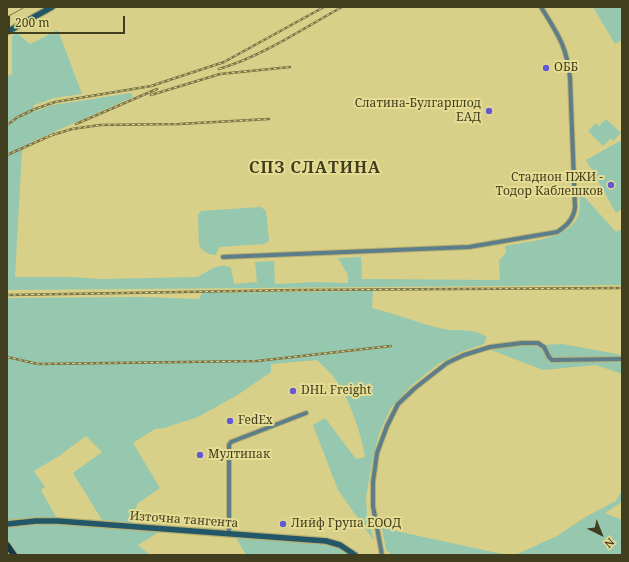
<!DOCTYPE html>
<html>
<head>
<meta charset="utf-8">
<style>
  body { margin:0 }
  #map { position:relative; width:629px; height:562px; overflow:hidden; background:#d8d088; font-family:"Noto Serif",serif }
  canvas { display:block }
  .frame { position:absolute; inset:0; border:8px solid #413d1f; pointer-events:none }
  .north { position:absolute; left:581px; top:514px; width:40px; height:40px; -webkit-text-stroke:3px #e5dd94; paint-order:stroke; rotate:137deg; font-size:11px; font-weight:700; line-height:16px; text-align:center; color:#413d1f }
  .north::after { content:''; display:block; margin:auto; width:14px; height:18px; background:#413d1f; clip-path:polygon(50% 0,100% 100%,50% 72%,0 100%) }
  .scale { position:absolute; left:8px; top:16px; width:117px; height:18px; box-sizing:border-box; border:2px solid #413d1f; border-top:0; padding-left:5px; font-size:12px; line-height:14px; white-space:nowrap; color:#413d1f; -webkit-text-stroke:3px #e5dd94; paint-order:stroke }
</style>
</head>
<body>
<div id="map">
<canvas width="629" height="562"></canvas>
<div class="frame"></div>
<div class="north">N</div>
<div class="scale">200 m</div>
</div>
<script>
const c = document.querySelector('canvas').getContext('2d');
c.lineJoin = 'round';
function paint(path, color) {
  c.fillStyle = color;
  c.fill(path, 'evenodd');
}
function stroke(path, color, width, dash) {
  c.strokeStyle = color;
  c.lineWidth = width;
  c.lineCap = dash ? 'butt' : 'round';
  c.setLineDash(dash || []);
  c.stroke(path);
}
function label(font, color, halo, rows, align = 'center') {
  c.font = font + ' "Noto Serif",serif';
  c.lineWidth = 4;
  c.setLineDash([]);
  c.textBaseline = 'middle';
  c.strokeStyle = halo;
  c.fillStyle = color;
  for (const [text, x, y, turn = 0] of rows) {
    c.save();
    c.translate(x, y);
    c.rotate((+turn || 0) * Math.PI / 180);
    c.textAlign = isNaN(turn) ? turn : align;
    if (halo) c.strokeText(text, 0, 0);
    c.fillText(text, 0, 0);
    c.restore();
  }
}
paint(new Path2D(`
  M 593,7 L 622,7 L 622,40 L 615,44 Z
  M 58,30 L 82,94 L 54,98 L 34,105 L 33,112 L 53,105 L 131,93 L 133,97 L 31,142 L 22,151 L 15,277 L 69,277 L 103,279 L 197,277 C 208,272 219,261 231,268 L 234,284 L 257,282 L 255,262 L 274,261 L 275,284 L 317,282 L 348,283 L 348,275 L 338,258 L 361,257 L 362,279 L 500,280 L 499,260 L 506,253 L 505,246 C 528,241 568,240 578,216 C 581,208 580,199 579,191 L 616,232 L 622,229 L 622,285 L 7,290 L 7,76 L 12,74 L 12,36 L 17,33 L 30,44 Z
  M 606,119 L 621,133 L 613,141 L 611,138 L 603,146 L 588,131 L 596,123 L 599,126 Z
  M 620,141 L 622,145 L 622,209 L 616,213 L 586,160 Z
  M 261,207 L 266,211 L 269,240 L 268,242 L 264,244 L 219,247 L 216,255 C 210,255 202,252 199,245 L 198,215 L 201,211 Z
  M 373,291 L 372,308 C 395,314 416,322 439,328 C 456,333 470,326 487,337 L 484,344 L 461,352 L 438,364 L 411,386 L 391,408 L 379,434 L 373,458 L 366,497 L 367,515 L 374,541 L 338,490 L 313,425 L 325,418 L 356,459 L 365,457 C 362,436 350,401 338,383 C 333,375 324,367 317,360 L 271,364 L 271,372 L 239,394 L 198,417 L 164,428 L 155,429 L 133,443 L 160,488 L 137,504 L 133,523 L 102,520 L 73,473 L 102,452 L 86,436 L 59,456 L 34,471 L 45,487 L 41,490 L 56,517 L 7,520 L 7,298 L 144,297 L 199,299 L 202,293 Z
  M 563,344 L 622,355 L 622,374 L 596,365 L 543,370 L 491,350 L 513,346 Z
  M 622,490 L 622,502 L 605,513 L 622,520 L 622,555 L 515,555 L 557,536 L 587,516 L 616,501 Z
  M 36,524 L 104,527 L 159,532 L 138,545 L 150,555 L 16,555 L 7,541 L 7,528 Z
  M 382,528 L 507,555 L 392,555 L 386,550 Z
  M 235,536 L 325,544 L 339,548 L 350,555 L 246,555 Z`), '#96c7af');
const street = new Path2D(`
  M 223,257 L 469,247 L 557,232 C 567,226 574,219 575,207 L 570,78 C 567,46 557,33 541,7
  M 229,534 L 229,445 L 231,442 L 306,413
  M 382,555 L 373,506 L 373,482 L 377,453 L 387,426 L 398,404 L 415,388 L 447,363 L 464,355 L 490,347 L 522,343 L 538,343 L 544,347 L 549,357 L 552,360 L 622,359`);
const secondary = new Path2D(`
  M 7,32 L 52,7
  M 7,524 L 36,521 L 58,521 L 326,541 L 340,545 L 355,555`);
const primary = new Path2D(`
  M 7,545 L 14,555`);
stroke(street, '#b7b071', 6);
stroke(secondary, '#b7b071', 8);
stroke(primary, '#b7b071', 8);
stroke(street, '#5c7d8a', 4);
stroke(secondary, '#215769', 5.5);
stroke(primary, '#133945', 6);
stroke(new Path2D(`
  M 7,17 L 25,7`), '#7b7547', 1);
const rail = new Path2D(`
  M 219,69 C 263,56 302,29 342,7
  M 151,95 L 220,74 L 290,67
  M 76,124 L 157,89
  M 7,125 L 18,117 L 35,109 L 55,102 L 151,86 L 224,62 L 324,7
  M 49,136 L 72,129 L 100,125 L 179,124 L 269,119
  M 7,155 L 54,134
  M 7,295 L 298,290 L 622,288
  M 7,357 L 38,364 L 257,361 L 391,346`);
stroke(rail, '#7b7547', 2.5);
stroke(rail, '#e5dd94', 1, [3]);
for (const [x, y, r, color] of [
  [546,68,4,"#6459d2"],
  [489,111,4,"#6459d2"],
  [611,185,4,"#6459d2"],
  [293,391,4,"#6459d2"],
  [230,421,4,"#6459d2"],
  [200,455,4,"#6459d2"],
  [283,524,4,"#6459d2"]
]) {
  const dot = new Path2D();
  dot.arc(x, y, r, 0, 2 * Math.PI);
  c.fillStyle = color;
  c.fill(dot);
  stroke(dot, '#e5dd94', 1.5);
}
label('12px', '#413d1f', '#e5dd94', [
  ["ОББ",554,68],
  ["Слатина-Булгарплод",481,104,"right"],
  ["ЕАД",481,118,"right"],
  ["Стадион ПЖИ -",603,178,"right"],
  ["Тодор Каблешков",603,192,"right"],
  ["DHL Freight",301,391],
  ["FedEx",238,421],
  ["Мултипак",208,455],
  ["Лийф Група ЕООД",291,524]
], 'left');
label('12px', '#413d1f', '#e5dd94', [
  ["Източна тангента",184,520,4]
]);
c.letterSpacing = '1px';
label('bold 16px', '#413d1f', '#e5dd94', [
  ["СПЗ СЛАТИНА",315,168]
]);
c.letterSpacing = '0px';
</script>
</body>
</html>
